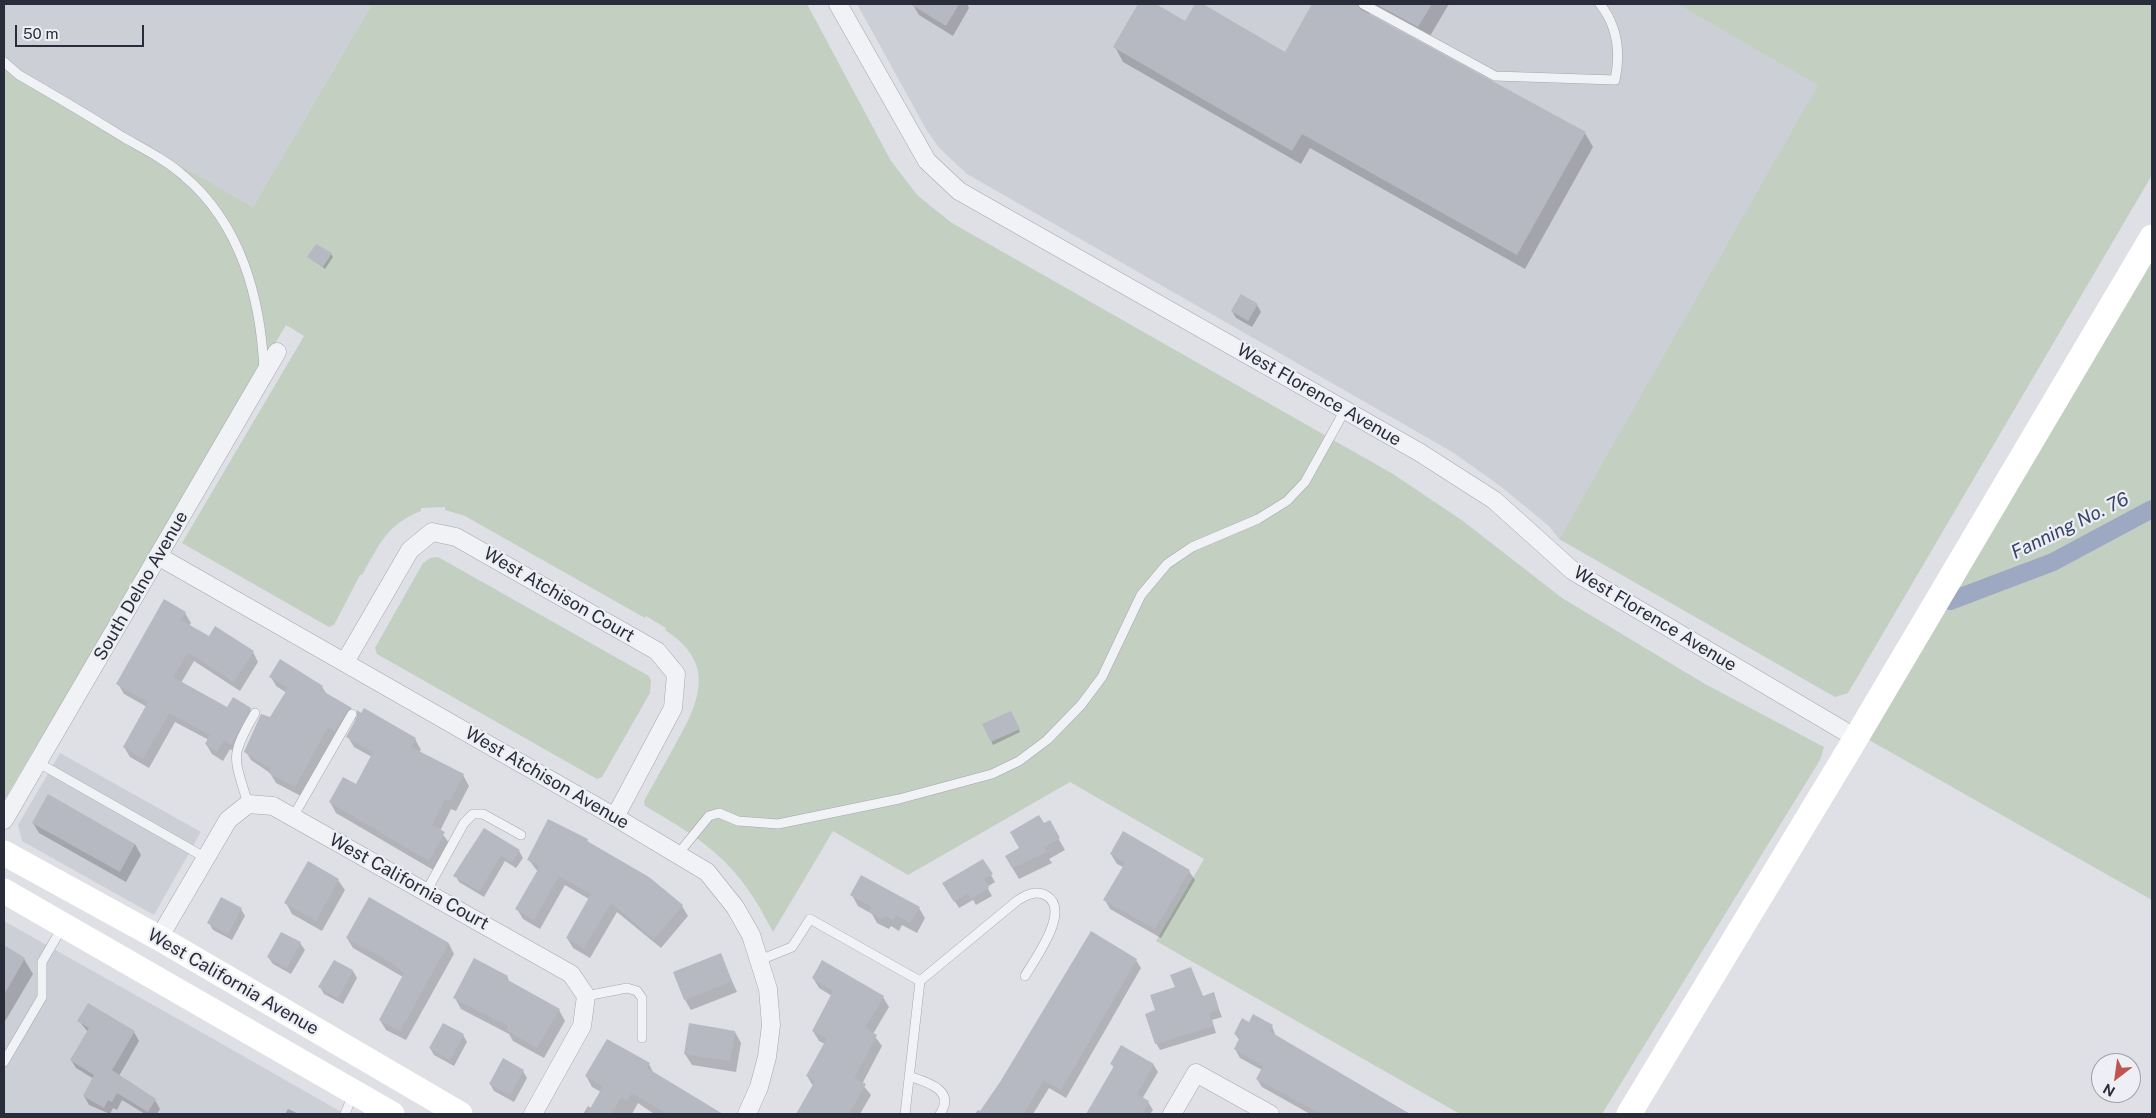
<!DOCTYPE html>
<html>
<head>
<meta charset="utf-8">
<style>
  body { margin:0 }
  #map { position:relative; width:2156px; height:1118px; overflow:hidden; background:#dfe0e6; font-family:"Public Sans",sans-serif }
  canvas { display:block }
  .frame { position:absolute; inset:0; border:5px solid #292d3b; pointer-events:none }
  .north { position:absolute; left:2091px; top:1053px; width:50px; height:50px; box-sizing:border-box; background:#eeeff4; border:1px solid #9fa1aa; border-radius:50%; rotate:210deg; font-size:14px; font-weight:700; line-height:20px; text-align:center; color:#292d3b }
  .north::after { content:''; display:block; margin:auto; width:18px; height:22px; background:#be5351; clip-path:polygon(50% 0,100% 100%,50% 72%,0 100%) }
  .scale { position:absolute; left:15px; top:25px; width:129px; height:22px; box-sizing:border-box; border:2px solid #292d3b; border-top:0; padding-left:6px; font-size:15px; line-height:18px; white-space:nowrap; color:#292d3b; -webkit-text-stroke:4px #eeeff4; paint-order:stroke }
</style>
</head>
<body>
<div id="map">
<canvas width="2156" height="1118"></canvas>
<div class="frame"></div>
<div class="north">N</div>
<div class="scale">50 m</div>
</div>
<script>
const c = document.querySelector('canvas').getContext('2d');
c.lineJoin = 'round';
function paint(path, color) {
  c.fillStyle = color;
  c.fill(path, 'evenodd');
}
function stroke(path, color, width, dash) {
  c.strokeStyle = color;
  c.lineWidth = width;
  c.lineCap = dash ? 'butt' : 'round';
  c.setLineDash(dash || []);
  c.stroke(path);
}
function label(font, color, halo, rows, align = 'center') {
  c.font = font + ' "Public Sans",sans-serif';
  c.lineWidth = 4.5;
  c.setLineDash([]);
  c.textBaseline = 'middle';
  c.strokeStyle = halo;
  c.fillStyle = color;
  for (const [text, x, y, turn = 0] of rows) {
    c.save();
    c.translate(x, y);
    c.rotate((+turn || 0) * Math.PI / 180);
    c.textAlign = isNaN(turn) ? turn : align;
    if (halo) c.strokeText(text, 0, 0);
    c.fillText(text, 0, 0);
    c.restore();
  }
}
paint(new Path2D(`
  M 4,4 L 372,4 L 253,207 L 4,63 Z
  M 857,4 L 1677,4 L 1819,85 L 1559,539 L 1549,526 L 1500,486 L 1454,453 L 967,174 L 939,148 L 926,129 Z
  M 60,753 L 201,832 L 154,915 L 22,841 L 18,825 Z
  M 4,921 L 194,1028 L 345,1114 L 4,1114 Z`), '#cdcfd7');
paint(new Path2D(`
  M 372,4 L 807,4 L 891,161 L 918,196 L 952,223 L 1393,474 L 1463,521 L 1562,598 L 1705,684 L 1824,747 L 1820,760 L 1602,1114 L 1460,1114 L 1156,941 L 1204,859 L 1070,782 L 908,875 L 833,831 L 773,932 C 739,864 709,843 645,806 L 644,801 C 654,783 664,765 674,747 C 699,703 718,664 665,630 L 666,628 L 646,616 L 645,618 L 465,516 L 445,510 L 445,507 L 421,508 L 421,511 C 387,524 379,545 362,575 L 360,575 L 334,625 L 329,627 L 182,543 L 304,336 L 286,325 L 4,800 L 4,63 L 253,207 Z
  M 1677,4 L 2152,4 L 2152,175 L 1848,693 L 1835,697 L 1559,539 L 1818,85 Z
  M 2152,260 L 2152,900 L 1869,740 Z
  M 438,557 L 649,676 L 651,681 L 650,693 L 602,777 L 597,779 L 377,654 L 375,648 L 423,563 L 430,558 Z`), '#c2cfc1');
paint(new Path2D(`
  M 967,4 L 969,8 L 953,36 L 919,15 L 913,5 Z
  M 1140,4 L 1154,4 L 1186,22 L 1197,4 L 1200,4 L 1286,54 L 1313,4 L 1449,4 L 1427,41 L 1375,12 L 1368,14 L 1585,133 L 1593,147 L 1525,269 L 1310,148 L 1301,164 L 1123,62 L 1115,47 Z
  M 331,254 L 333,257 L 325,269 L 309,257 Z
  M 1257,305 L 1261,312 L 1252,327 L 1236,318 L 1232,311 Z
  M 185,613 L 191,623 L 189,626 L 209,638 L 253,652 L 258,662 L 240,691 L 194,661 L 181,683 L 228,708 L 250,709 L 256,719 L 238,754 L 230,749 L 223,761 L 212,754 L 206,744 L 209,740 L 175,722 L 149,768 L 130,757 L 124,747 L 147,707 L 124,694 L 118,684 Z
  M 271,677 L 322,687 L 328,696 L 351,709 L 357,718 L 352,721 L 341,740 L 334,736 L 301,796 L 276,783 L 270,773 L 251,760 L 245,750 L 271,719 L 287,693 L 276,686 Z
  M 1011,712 L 1020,732 L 993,745 L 984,725 Z
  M 348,737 L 415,739 L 421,750 L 419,752 L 463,775 L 469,786 L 456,811 L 451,809 L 440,831 L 450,844 L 435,871 L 336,813 L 330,802 L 356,786 L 372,757 L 354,747 Z
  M 1049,822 L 1065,850 L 1049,859 L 1052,863 L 1019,879 L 1006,857 L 1021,848 Z
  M 33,823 L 135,844 L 141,855 L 126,882 L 39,833 Z
  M 1124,833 L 1189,871 L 1195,880 L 1161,938 L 1110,909 L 1105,900 L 1123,867 L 1117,864 L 1111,854 Z
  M 587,840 L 589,844 L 682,906 L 688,916 L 661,948 L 617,912 L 590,958 L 573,948 L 567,938 L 589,899 L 565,885 L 540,929 L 523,919 L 517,909 L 538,872 L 529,860 Z
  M 519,851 L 523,858 L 516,868 L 505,861 L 484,897 L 459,882 L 455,875 L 467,854 Z
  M 983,861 L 995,882 L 987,887 L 992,896 L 976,905 L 973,900 L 959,908 L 944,884 Z
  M 338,880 L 345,890 L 322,931 L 292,914 L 286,903 Z
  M 852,895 L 919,908 L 925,918 L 917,933 L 902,925 L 899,931 L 891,926 L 889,929 L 877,923 L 872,914 L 858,906 Z
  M 241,909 L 245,916 L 232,940 L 213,930 L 209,923 Z
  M 282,933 L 300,943 L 305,950 L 291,974 L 273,964 L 268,957 Z
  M 347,938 L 449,944 L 454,954 L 406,1040 L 386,1030 L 380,1020 L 403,977 L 353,948 Z
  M 4,947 L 24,959 L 33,974 L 4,1023 Z
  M 720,955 L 737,992 L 691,1010 L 685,1000 Z
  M 1136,960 L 1141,968 L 1066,1098 L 1049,1088 L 1033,1114 L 975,1114 L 978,1110 L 981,1112 Z
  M 823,962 L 883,997 L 889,1007 L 873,1034 L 882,1046 L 862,1084 L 871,1095 L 860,1114 L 797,1114 L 813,1086 L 807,1076 L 825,1044 L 819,1041 L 813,1031 L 832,996 L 819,988 L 813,978 Z
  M 353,971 L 357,978 L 343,1004 L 324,994 L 320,987 Z
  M 507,976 L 510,983 L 559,1010 L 565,1021 L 544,1058 L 513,1041 L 509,1034 L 461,1009 L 455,998 Z
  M 1213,994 L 1222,1017 L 1212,1020 L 1216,1033 L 1160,1050 L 1156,1043 L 1157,1011 Z
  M 79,1021 L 134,1032 L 139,1041 L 119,1076 L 155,1100 L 160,1109 L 157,1114 L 145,1114 L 122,1100 L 117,1110 L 113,1108 L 110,1114 L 89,1105 L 84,1096 L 94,1079 L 76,1068 L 71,1060 L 88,1032 Z
  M 1249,1023 L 1272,1026 L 1276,1037 L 1410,1114 L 1310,1114 L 1262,1087 L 1257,1079 L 1262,1070 L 1240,1058 L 1235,1049 L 1240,1041 L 1235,1034 Z
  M 735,1032 L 741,1043 L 736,1072 L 692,1065 L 685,1054 Z
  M 463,1035 L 467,1042 L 454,1066 L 434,1055 L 430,1048 Z
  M 649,1064 L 654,1074 L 710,1108 L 714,1114 L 654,1114 L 638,1103 L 632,1114 L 583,1114 L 588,1106 L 592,1109 L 601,1092 L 592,1087 L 586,1076 Z
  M 1112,1064 L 1153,1064 L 1158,1072 L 1142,1099 L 1148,1102 L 1153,1110 L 1150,1114 L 1088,1114 L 1114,1069 Z
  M 523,1071 L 527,1078 L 514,1102 L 494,1091 L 490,1084 Z
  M 288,1109 L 299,1114 L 285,1114 Z`), '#0003');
stroke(new Path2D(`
  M 1950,601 L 2053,562 L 2152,509`), '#9da9c3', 18);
paint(new Path2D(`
  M 910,4 L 959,4 L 946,26 Z
  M 1138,4 L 1156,4 L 1185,21 L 1195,4 L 1203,4 L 1285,52 L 1312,4 L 1357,4 L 1360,9 L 1586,132 L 1517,255 L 1302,134 L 1292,151 L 1113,47 Z
  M 1376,4 L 1432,4 L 1418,27 Z
  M 316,244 L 332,253 L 323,267 L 307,257 Z
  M 1241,294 L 1258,304 L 1248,321 L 1231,311 Z
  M 164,599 L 186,612 L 181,620 L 209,636 L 215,626 L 254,651 L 234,682 L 188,652 L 173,677 L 227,707 L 233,697 L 251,708 L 232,745 L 224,740 L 217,752 L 205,744 L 210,735 L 169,713 L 143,759 L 123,747 L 148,702 L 116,684 Z
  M 280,659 L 323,686 L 321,690 L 352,708 L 347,711 L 335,731 L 328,727 L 295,787 L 269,773 L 271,769 L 244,752 L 261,714 L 270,717 L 288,688 L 269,677 Z
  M 364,708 L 416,738 L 411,747 L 464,774 L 450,801 L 445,799 L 432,825 L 445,832 L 429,861 L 329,802 L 343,777 L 356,784 L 373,752 L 346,737 L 357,717 L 357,710 L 361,713 Z
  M 1011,711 L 1020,729 L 991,742 L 982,724 Z
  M 48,794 L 135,844 L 120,872 L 32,823 Z
  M 1039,815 L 1044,823 L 1050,820 L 1060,838 L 1044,848 L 1047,852 L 1012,868 L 1005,856 L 1019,848 L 1010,832 Z
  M 548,819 L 588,839 L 587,841 L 649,877 L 683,905 L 654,939 L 611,903 L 584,948 L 566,938 L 591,894 L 559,876 L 534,920 L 515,909 L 540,866 L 527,860 Z
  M 484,828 L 520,850 L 512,862 L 501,855 L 480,891 L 453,876 Z
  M 1123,831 L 1190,870 L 1155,929 L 1103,900 L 1125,863 L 1110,854 Z
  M 983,859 L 993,874 L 984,879 L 989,888 L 971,899 L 968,893 L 954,902 L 942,883 Z
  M 308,861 L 339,879 L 316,921 L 284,903 Z
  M 861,875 L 920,907 L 910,923 L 896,915 L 893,920 L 885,916 L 883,919 L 869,912 L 872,907 L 850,895 Z
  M 221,897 L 242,908 L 228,934 L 207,923 Z
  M 369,897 L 449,943 L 400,1031 L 379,1020 L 404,973 L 390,962 L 346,938 Z
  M 1091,931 L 1137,959 L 1061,1090 L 1044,1080 L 1023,1114 L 978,1114 L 1000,1082 Z
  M 281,932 L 301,942 L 287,968 L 267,957 Z
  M 4,945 L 25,958 L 4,995 Z
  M 721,953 L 732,981 L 684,1000 L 673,972 Z
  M 474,958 L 508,976 L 506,979 L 560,1009 L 537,1048 L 506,1030 L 508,1026 L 453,998 Z
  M 334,960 L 353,970 L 338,998 L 318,987 Z
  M 822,960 L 884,996 L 865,1028 L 877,1035 L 854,1078 L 866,1084 L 849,1114 L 796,1114 L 815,1081 L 806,1076 L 827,1038 L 812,1031 L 833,991 L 812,978 Z
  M 1191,967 L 1203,996 L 1214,992 L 1219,1009 L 1209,1013 L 1213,1026 L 1155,1044 L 1145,1014 L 1155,1010 L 1150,995 L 1175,987 L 1170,975 Z
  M 88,1003 L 135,1031 L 112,1070 L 156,1099 L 148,1112 L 117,1093 L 112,1102 L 108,1100 L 104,1108 L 83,1096 L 94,1075 L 70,1060 L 89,1028 L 77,1021 Z
  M 1253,1014 L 1273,1025 L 1269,1031 L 1410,1114 L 1322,1114 L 1256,1079 L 1263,1066 L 1234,1049 L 1240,1037 L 1234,1034 L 1242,1018 L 1249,1022 Z
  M 443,1023 L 464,1034 L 450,1060 L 429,1048 Z
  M 689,1023 L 735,1031 L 730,1061 L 684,1054 Z
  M 607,1039 L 650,1063 L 647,1068 L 723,1114 L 667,1114 L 632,1093 L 627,1101 L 621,1097 L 611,1114 L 587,1114 L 603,1086 L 585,1076 Z
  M 1121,1045 L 1154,1064 L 1137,1094 L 1149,1101 L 1142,1114 L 1086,1114 L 1114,1066 L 1110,1064 Z
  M 503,1058 L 524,1070 L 510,1095 L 489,1084 Z`), '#b6b9c2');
const lane = new Path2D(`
  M 1363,4 L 1495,76 L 1615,80 C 1621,52 1618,27 1600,4
  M 4,62 L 19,75 C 54,95 89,116 123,137 C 144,149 166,160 184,176 C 241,224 261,299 264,371
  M 37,762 L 206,858
  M 248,804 C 234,756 229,758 255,713
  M 293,817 L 352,714
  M 678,854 L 709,816 L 719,813 L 738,821 L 778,824 L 899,799 L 992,774 L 1019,761 L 1047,740 L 1081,705 L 1102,677 L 1141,595 L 1167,564 L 1192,547 L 1258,519 L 1287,501 L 1305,482 L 1345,410
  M 426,892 L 464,823 L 473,814 L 483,814 L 521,835
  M 760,960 L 792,947 L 810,919 L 920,981 L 905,1114
  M 920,981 L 1018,900 C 1028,894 1037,890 1047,896 C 1071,911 1034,960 1025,976
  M 586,996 L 627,988 L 637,991 L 642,998 L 642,1038
  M 4,1062 L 42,997 L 42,962 L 63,926
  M 909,1076 C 927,1082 956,1090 940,1114
  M 345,1114 L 353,1094`);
const street = new Path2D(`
  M 838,4 L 927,161 L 959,191 L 1419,452 L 1494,500 L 1573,571 L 1856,738
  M 158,556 L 615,817 L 707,872 L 735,907 L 751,935 L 768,989 L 771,1025 L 767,1057 L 759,1087 L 747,1114
  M 345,662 L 410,550 L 432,532 L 456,537 L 657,651 L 676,674 L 673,708 L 615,817
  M 4,820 L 277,352
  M 159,938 L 228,820 L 248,804 L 273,806 L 571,974 L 586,996 L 582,1026 L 533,1114
  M 1172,1114 L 1196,1073 L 1270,1114`);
stroke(lane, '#a5a7af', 10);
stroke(street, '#a5a7af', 19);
stroke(lane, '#f1f2f5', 9);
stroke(street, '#f1f2f5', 18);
stroke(new Path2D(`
  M 4,853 L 159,938 L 460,1114
  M 4,891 L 392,1114
  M 1629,1114 L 1856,738 L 2152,237`), '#fff', 25);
label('18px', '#292d3b', '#eeeff4', [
  ["West Florence Avenue",1319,395,30],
  ["South Delno Avenue",141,586,-60],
  ["West Atchison Court",559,595,30],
  ["West Florence Avenue",1655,619,31],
  ["West Atchison Avenue",547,778,30],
  ["West California Court",409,882,29],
  ["West California Avenue",233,982,30]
]);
label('italic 19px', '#38466b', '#eeeff4', [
  ["Fanning No. 76",2070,526,-26]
]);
</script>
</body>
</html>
